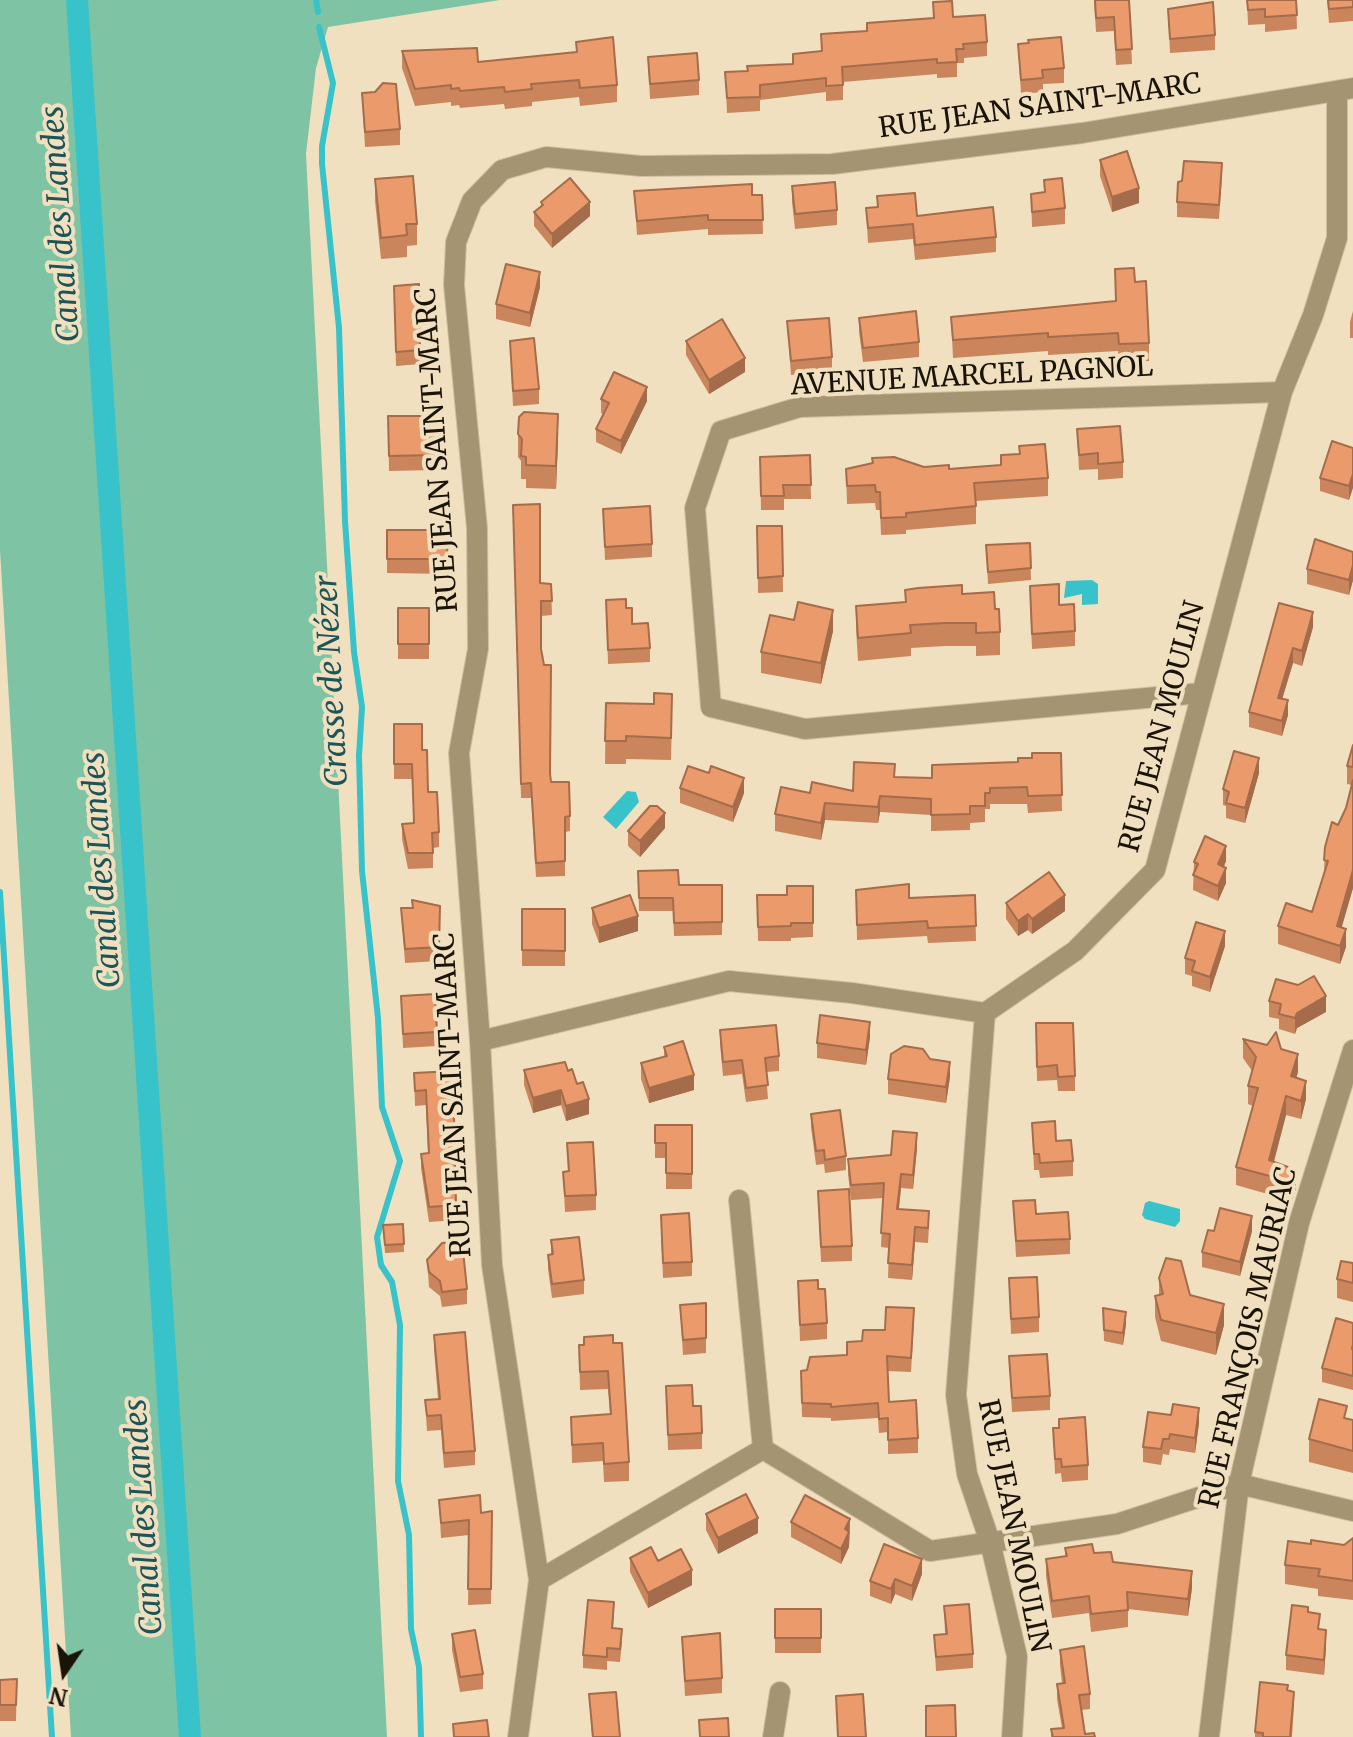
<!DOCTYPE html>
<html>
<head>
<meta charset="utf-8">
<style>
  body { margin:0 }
  #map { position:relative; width:1353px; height:1737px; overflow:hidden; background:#f1e0c0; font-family:Merriweather,serif }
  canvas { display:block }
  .north { position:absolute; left:24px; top:1633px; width:80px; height:80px; -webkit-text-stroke:6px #f1e0c0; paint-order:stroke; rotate:193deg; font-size:22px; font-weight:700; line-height:32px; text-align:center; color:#191308 }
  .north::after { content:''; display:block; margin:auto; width:28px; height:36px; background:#191308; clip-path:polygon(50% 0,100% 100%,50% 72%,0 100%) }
</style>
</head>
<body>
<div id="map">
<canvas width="1353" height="1737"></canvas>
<div class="north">N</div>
</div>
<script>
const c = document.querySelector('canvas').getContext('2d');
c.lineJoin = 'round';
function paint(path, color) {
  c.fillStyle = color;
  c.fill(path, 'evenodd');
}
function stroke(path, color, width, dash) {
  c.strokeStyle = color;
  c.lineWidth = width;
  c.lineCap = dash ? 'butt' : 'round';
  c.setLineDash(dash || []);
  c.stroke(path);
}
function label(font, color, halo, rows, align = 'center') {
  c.font = font + ' Merriweather,serif';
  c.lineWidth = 8;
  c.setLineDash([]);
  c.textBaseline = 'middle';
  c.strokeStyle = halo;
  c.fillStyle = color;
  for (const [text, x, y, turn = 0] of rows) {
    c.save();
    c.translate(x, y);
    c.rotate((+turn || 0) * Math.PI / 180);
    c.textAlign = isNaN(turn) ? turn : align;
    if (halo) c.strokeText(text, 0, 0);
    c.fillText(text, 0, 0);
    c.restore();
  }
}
paint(new Path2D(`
  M 0,0 L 500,0 L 328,27 L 316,68 L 306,154 L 387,1737 L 71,1737 L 0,550 Z`), '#7ec4a4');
paint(new Path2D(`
  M 1092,580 L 1098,584 L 1098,604 L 1082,605 L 1082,594 L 1064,598 L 1066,581 Z
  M 627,791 L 636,792 L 639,802 L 616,829 L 603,817 Z
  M 1149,1201 L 1180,1209 L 1180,1221 L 1175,1227 L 1145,1219 L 1142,1215 L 1145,1203 Z`), '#38c3ca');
stroke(new Path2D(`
  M 316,0 L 318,12
  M 319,27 L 333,83 L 322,146 L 322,164 L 339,328 L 345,521 L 354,652 L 362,707 L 359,756 L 362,871 L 378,1018 L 382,1107 L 400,1161 L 377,1237 L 381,1265 L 392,1282 L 400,1325 L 398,1481 L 409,1535 L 411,1629 L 419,1667 L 421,1737
  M 0,892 L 52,1737`), '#38c3ca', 6);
stroke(new Path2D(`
  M 77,0 L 190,1737`), '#38c3ca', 22);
const minor = new Path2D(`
  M 1201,693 L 805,729 L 711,707 L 695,508 L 721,431 L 800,407 L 1282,392
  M 480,1041 L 729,981 L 852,993 L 985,1013
  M 739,1200 L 763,1449
  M 539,1580 L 763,1449 L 930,1551 L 1117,1524 L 1239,1484 L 1353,1511
  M 518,1737 L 539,1580 L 492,1265 L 480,1041 L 459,753 L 478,649 L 477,528 L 454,285 L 456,242 L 472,201 L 502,170 L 546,157 L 641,166 L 832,164 L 1082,133 L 1353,88
  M 773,1737 L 780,1692
  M 1012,1737 L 1017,1656 L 990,1542 L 967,1474 L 956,1395 L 985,1013 L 1075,951 L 1155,870 L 1282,392 L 1313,315 L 1337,238 L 1337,91
  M 1209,1737 L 1239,1484 L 1299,1223 L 1353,1050`);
stroke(minor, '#cebfa3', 22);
stroke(minor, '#a49472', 20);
paint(new Path2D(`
  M 1094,0 L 1129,0 L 1132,64 L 1116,65 L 1114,31 L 1096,32 Z
  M 1247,0 L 1296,0 L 1297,29 L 1265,32 L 1265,24 L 1248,25 Z
  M 1327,0 L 1353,0 L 1353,21 L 1329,23 Z
  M 933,2 L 987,42 L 987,56 L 964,58 L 964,63 L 957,63 L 957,77 L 937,78 L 937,74 L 843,82 L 843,100 L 826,101 L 826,92 L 760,100 L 760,111 L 727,113 L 725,72 L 748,71 L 793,64 L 793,54 L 821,51 L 821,34 L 867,31 L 933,18 Z
  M 1168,9 L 1215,35 L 1215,50 L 1170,53 Z
  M 576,42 L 617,85 L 617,102 L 580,106 L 579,97 L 532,102 L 532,106 L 505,109 L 504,104 L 460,108 L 459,105 L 451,106 L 451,102 L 415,106 L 402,68 L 402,51 L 478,62 L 576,53 Z
  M 1029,43 L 1064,68 L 1064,83 L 1043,84 L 1043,92 L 1021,94 L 1018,44 Z
  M 648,57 L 699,80 L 699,95 L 650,99 Z
  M 375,92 L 400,129 L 400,145 L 365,147 L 362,93 Z
  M 1100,160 L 1139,203 L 1112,212 L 1100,176 Z
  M 1222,177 L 1219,219 L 1177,217 L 1177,202 Z
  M 375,179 L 417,224 L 417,245 L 407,246 L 407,257 L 381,259 L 375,201 Z
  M 1044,180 L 1065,208 L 1065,224 L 1032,227 L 1031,194 L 1044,192 Z
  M 792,186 L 837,210 L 837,225 L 795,229 L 792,202 Z
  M 634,191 L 762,195 L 763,234 L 708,235 L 708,229 L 637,235 Z
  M 877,196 L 917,216 L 996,237 L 996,252 L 915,260 L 913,239 L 868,243 L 866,208 L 877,207 Z
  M 541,202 L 590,216 L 552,248 L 534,226 L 534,212 L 541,207 Z
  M 1115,269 L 1135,282 L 1149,343 L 1149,361 L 1119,362 L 1118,351 L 1048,355 L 1048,351 L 953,358 L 951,317 L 1115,301 Z
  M 419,284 L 420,364 L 396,366 L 394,286 Z
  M 540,287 L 530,327 L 496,319 L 496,304 Z
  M 1353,311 L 1353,338 L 1350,338 L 1350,322 Z
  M 859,318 L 919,342 L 919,357 L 863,362 L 859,332 Z
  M 787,321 L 832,357 L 832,372 L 791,375 Z
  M 510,341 L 539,389 L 539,404 L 513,406 Z
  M 686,341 L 745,372 L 709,394 L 686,355 Z
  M 601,399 L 647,401 L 621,454 L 596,442 L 596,429 L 603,414 L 601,413 Z
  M 388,416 L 434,416 L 435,470 L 389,471 Z
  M 1077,429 L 1123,462 L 1123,478 L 1098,480 L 1098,469 L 1079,470 Z
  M 518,434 L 558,437 L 556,489 L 526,488 L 526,479 L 521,479 L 521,461 L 518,457 Z
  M 1353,448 L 1349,500 L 1320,491 L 1320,478 Z
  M 810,455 L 811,499 L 784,499 L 784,510 L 761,510 L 760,457 Z
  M 1001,455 L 1048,478 L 1048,496 L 976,501 L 976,524 L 906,530 L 906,534 L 881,535 L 880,510 L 876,510 L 875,503 L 847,504 L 846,469 L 924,467 L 949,469 L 1001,465 Z
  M 603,509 L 652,544 L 652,557 L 605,560 Z
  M 513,520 L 540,583 L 551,584 L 552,615 L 541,616 L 541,649 L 550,774 L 551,782 L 570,816 L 570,831 L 565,832 L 565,876 L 536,877 L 531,798 L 521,798 Z
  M 757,526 L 782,526 L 783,592 L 758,593 Z
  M 387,530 L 448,530 L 447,574 L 387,573 Z
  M 1030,543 L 1031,580 L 988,584 L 986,545 Z
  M 1353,552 L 1353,580 L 1349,595 L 1307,584 L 1307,569 Z
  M 905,590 L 962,594 L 995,609 L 1000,632 L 1000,655 L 976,656 L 976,646 L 945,646 L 911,648 L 911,656 L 858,661 L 856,628 L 856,606 L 905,602 Z
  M 606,600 L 626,608 L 632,624 L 650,648 L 650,662 L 608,664 Z
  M 1030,601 L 1059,605 L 1075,631 L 1075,646 L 1032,649 Z
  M 1279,603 L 1313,627 L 1302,666 L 1293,663 L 1282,699 L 1288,715 L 1282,736 L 1249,727 L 1249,712 Z
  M 398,608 L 429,608 L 429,659 L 398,659 Z
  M 833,631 L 821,684 L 761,673 L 761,652 Z
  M 606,703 L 672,717 L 671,760 L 626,759 L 626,764 L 605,764 Z
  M 394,724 L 422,750 L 428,792 L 439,832 L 439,847 L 433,848 L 433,868 L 408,869 L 402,839 L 402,824 L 414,823 L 412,779 L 394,779 Z
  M 1353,745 L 1353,888 L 1341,928 L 1346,947 L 1340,964 L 1278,944 L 1278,926 L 1312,912 L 1324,872 L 1325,847 L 1338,825 L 1346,808 L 1352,785 L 1347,784 L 1347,766 Z
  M 1061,753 L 1062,811 L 1028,813 L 1027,804 L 990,804 L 990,809 L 985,809 L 985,822 L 970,823 L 970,830 L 931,831 L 931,815 L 880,812 L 878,823 L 825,820 L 821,840 L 775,831 L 775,814 L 810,793 L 853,791 L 895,777 L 932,778 L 1018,762 L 1032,758 Z
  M 709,773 L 744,793 L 733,822 L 680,803 L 680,788 Z
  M 1259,773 L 1245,823 L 1226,818 L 1226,806 L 1223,805 L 1223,789 Z
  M 665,828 L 640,857 L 628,846 L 628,831 Z
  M 1226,861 L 1224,867 L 1226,883 L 1218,901 L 1193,890 L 1194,862 Z
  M 638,871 L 679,885 L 722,885 L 722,935 L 674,936 L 673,911 L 639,911 Z
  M 813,886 L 813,937 L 791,938 L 791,941 L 758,941 L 757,895 L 787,895 Z
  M 856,890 L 909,898 L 975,895 L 976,941 L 928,943 L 927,936 L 857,940 Z
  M 1006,903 L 1065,911 L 1032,934 L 1028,930 L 1018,936 L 1006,919 Z
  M 440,906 L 439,961 L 405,963 L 401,908 Z
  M 592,908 L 638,931 L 599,943 L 592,924 Z
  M 522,909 L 565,909 L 565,966 L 522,966 Z
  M 1225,946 L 1210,992 L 1192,986 L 1192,976 L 1185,974 L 1185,958 Z
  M 401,996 L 437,1032 L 437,1046 L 403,1048 Z
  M 1269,1001 L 1326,1012 L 1297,1028 L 1295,1034 L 1279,1029 L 1279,1019 L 1269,1017 Z
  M 720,1030 L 779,1056 L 779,1071 L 766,1072 L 768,1099 L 746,1102 L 742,1074 L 723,1076 L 720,1044 Z
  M 870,1037 L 866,1065 L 817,1058 L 817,1043 Z
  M 1036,1037 L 1075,1076 L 1075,1091 L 1058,1091 L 1057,1080 L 1037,1081 Z
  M 1243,1039 L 1281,1049 L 1298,1072 L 1296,1078 L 1306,1099 L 1301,1119 L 1286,1115 L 1274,1162 L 1296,1170 L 1296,1188 L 1292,1201 L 1236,1185 L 1236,1167 L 1253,1106 L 1248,1104 L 1248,1086 L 1252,1071 L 1243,1058 Z
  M 664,1047 L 694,1090 L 649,1103 L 641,1079 L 641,1063 L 664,1057 Z
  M 930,1059 L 950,1077 L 946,1103 L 888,1094 L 888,1079 Z
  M 524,1070 L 568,1071 L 589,1114 L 566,1121 L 561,1105 L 533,1113 L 524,1085 Z
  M 453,1071 L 456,1220 L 429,1222 L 421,1168 L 421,1154 L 428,1153 L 426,1105 L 415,1106 L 414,1073 Z
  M 811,1114 L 846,1156 L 846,1170 L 825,1173 L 824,1164 L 816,1165 L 811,1127 Z
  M 1032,1123 L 1056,1141 L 1073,1161 L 1073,1176 L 1040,1178 L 1039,1170 L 1034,1170 Z
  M 655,1125 L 692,1125 L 692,1189 L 666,1189 L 666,1158 L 655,1158 Z
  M 567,1143 L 596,1195 L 596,1210 L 565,1212 L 563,1172 L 568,1171 Z
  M 917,1148 L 913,1189 L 901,1188 L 899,1209 L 929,1226 L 928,1243 L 915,1242 L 912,1280 L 888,1278 L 889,1248 L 881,1247 L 883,1198 L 851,1200 L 848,1174 L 848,1159 L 891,1155 Z
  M 818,1191 L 852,1246 L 852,1261 L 821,1262 Z
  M 1013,1201 L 1036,1214 L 1070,1239 L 1070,1254 L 1016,1257 Z
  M 403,1224 L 404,1252 L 385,1253 L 383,1225 Z
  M 661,1230 L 692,1262 L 692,1276 L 663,1278 Z
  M 1214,1231 L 1252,1231 L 1240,1276 L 1202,1267 L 1202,1252 Z
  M 551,1240 L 584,1280 L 584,1294 L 552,1298 L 548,1269 L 548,1255 L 551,1254 Z
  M 427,1260 L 467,1289 L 467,1304 L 442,1307 L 440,1296 L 429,1287 Z
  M 1353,1263 L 1353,1302 L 1337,1298 L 1337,1279 Z
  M 1009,1278 L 1039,1317 L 1039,1332 L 1011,1334 Z
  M 1159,1278 L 1224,1325 L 1216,1355 L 1161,1341 L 1155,1317 L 1155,1296 L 1159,1295 Z
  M 798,1281 L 827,1323 L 827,1339 L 800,1341 Z
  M 706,1303 L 706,1353 L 683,1355 L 680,1305 Z
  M 1103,1308 L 1126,1324 L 1123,1345 L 1104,1341 Z
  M 914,1322 L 911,1372 L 887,1371 L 889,1402 L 918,1438 L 918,1453 L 888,1454 L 888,1432 L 879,1433 L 878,1418 L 831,1421 L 831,1418 L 802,1417 L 801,1371 L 807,1370 L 847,1355 L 862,1341 L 885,1330 Z
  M 1353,1323 L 1353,1390 L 1322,1382 L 1322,1368 Z
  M 434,1335 L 475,1451 L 475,1465 L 444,1468 L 441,1430 L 427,1431 L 425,1400 L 438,1399 L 434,1350 Z
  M 613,1343 L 629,1462 L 629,1481 L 604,1482 L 603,1461 L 572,1463 L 571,1417 L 610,1414 L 608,1389 L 580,1390 L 579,1345 Z
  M 1009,1356 L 1050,1396 L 1050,1410 L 1012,1412 Z
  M 666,1386 L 693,1406 L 702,1433 L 702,1449 L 668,1450 Z
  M 1171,1415 L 1199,1423 L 1195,1453 L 1170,1449 L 1169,1455 L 1163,1454 L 1161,1465 L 1143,1462 L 1143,1447 Z
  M 1347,1419 L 1353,1420 L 1353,1473 L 1309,1462 L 1309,1439 Z
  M 1053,1428 L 1088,1465 L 1088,1480 L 1062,1482 L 1061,1473 L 1055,1474 Z
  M 439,1500 L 481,1513 L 492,1511 L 491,1604 L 468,1605 L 469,1535 L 441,1538 Z
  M 706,1514 L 758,1533 L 718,1554 L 706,1530 Z
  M 850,1519 L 849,1547 L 841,1564 L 791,1537 L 791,1522 Z
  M 1353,1538 L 1353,1600 L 1318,1596 L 1318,1589 L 1285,1584 L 1285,1565 L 1311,1544 L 1344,1545 Z
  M 1065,1548 L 1094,1553 L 1113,1562 L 1192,1588 L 1188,1616 L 1128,1609 L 1128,1627 L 1091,1632 L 1089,1613 L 1052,1618 L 1046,1576 L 1046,1559 L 1065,1556 Z
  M 630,1558 L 692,1585 L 648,1608 L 630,1572 Z
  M 922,1574 L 912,1601 L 895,1594 L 891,1604 L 870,1596 L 870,1581 Z
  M 944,1606 L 973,1654 L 973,1668 L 936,1671 L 934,1635 L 945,1634 Z
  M 775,1609 L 821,1609 L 821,1653 L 775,1653 Z
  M 1308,1612 L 1326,1645 L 1324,1675 L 1286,1670 L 1286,1655 Z
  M 614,1615 L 613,1628 L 622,1642 L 620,1662 L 607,1661 L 607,1670 L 583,1668 L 583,1655 Z
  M 452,1634 L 483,1674 L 483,1689 L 460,1692 L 452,1650 Z
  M 682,1637 L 722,1678 L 722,1693 L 685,1696 Z
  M 1060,1650 L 1090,1694 L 1090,1709 L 1081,1710 L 1085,1734 L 1095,1737 L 1051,1737 L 1051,1729 L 1062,1728 L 1057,1699 L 1057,1684 L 1062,1683 L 1060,1665 Z
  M 17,1679 L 16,1721 L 0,1721 L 0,1680 Z
  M 1288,1691 L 1294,1706 L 1292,1737 L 1255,1737 L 1255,1732 Z
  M 589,1694 L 620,1737 L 592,1737 Z`), '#ca855c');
paint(new Path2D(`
  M 1139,188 L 1139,203 L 1112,212 L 1112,197 Z
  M 590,202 L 590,216 L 552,248 L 552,234 Z
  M 540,272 L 540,287 L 530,327 L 530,313 Z
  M 745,358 L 745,372 L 709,394 L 709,380 Z
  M 647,387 L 647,401 L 621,454 L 621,441 Z
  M 558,414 L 558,437 L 556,489 L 556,466 Z
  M 1353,474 L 1353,488 L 1349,500 L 1349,486 Z
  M 1353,565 L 1353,580 L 1349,595 L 1349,580 Z
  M 833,610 L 833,631 L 821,684 L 821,663 Z
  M 1313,612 L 1313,627 L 1302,666 L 1302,651 Z
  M 1293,648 L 1293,663 L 1278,713 L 1278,698 Z
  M 1288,700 L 1288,715 L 1282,736 L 1282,721 Z
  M 1259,758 L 1259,773 L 1245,823 L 1245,808 Z
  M 744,778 L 744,793 L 733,822 L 733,807 Z
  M 880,796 L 880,812 L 878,823 L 878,807 Z
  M 825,803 L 825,820 L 821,840 L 821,823 Z
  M 665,813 L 665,828 L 640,857 L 640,841 Z
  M 1226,846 L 1226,861 L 1218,879 L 1218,864 Z
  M 1226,868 L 1226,883 L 1218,901 L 1218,886 Z
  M 1353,870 L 1353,888 L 1337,944 L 1337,926 Z
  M 1065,895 L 1065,911 L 1032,934 L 1032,919 Z
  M 1028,914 L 1028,930 L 1018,936 L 1018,921 Z
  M 638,916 L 638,931 L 599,943 L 599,928 Z
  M 1346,929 L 1346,947 L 1340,964 L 1340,946 Z
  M 1225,931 L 1225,946 L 1210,992 L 1210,977 Z
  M 1326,996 L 1326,1012 L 1297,1028 L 1295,1034 L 1295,1018 L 1297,1013 Z
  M 870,1022 L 870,1037 L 866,1065 L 866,1050 Z
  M 1298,1054 L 1298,1072 L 1291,1095 L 1291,1076 Z
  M 950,1062 L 950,1077 L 946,1103 L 946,1087 Z
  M 694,1075 L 694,1090 L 649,1103 L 649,1088 Z
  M 1306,1081 L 1306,1099 L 1301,1119 L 1301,1101 Z
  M 561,1090 L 561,1105 L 533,1113 L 533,1098 Z
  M 1286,1096 L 1286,1115 L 1269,1179 L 1269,1160 Z
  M 589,1099 L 589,1114 L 566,1121 L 566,1106 Z
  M 917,1133 L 917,1148 L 913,1189 L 913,1175 Z
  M 1296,1170 L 1296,1188 L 1292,1201 L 1292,1182 Z
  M 901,1174 L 901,1188 L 897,1223 L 897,1209 Z
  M 1252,1216 L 1252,1231 L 1240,1276 L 1240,1262 Z
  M 915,1227 L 915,1242 L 912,1280 L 912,1265 Z
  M 1224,1304 L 1224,1325 L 1216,1355 L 1216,1333 Z
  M 1126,1312 L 1126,1324 L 1123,1345 L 1123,1333 Z
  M 1199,1408 L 1199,1423 L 1195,1453 L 1195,1438 Z
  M 758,1518 L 758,1533 L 718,1554 L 718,1538 Z
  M 850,1519 L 849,1547 L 841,1564 L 841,1549 L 845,1529 Z
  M 922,1559 L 922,1574 L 912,1601 L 912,1586 Z
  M 692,1570 L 692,1585 L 648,1608 L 648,1593 Z
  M 1192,1571 L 1192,1588 L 1188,1616 L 1188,1599 Z
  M 895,1579 L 895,1594 L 891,1604 L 891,1589 Z
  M 1326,1630 L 1326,1645 L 1324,1675 L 1324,1660 Z`), '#a46c4b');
const building = new Path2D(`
  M 1095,0 L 1129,0 L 1132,49 L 1116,50 L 1114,17 L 1096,18 Z
  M 1247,0 L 1296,0 L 1297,15 L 1265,17 L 1265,9 L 1248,10 Z
  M 1328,0 L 1353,0 L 1353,7 L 1329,9 Z
  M 952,1 L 953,17 L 985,15 L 987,42 L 963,44 L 964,49 L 956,49 L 957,62 L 937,63 L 937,59 L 842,67 L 843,85 L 826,86 L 826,78 L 760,85 L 760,97 L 727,98 L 725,72 L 748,71 L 747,66 L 793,64 L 793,54 L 822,51 L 821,34 L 867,31 L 867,23 L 934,18 L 933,2 Z
  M 1213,2 L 1215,35 L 1170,39 L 1168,9 Z
  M 613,37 L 617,85 L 580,88 L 579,80 L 531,84 L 532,89 L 505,92 L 504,87 L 460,91 L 459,88 L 451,89 L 451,85 L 415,89 L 402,51 L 477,48 L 478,62 L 577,52 L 576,42 Z
  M 1061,37 L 1064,68 L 1042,70 L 1043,78 L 1021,80 L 1018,44 L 1029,43 L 1028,40 Z
  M 697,53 L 699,80 L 650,84 L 648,57 Z
  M 383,83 L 396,84 L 400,129 L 365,132 L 362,93 L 375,92 Z
  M 1127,151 L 1139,188 L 1112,197 L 1100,160 Z
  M 1184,161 L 1222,163 L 1219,205 L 1177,202 L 1178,182 L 1182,181 Z
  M 413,176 L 417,224 L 406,224 L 407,235 L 381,238 L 375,179 Z
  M 570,178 L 590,202 L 552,234 L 534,212 L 543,205 L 541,202 Z
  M 1062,178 L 1065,208 L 1032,212 L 1031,194 L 1045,192 L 1044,180 Z
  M 835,182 L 837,210 L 795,214 L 792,186 Z
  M 752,184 L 752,195 L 762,195 L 763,220 L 708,220 L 708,215 L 637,221 L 634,191 Z
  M 915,193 L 917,216 L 993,207 L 996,237 L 915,245 L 913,224 L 868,228 L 866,208 L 878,207 L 877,196 Z
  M 506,264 L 540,272 L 530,313 L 496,304 Z
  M 1134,268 L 1135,282 L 1146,281 L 1149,343 L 1119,344 L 1118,333 L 1048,337 L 1048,333 L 953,340 L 951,317 L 1116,301 L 1115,269 Z
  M 419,284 L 420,350 L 396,352 L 394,286 Z
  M 916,311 L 919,342 L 863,348 L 859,318 Z
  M 829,318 L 832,357 L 791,361 L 787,321 Z
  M 722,319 L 745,358 L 709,380 L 686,341 Z
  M 534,338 L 539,389 L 513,391 L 510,341 Z
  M 614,372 L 647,387 L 621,441 L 596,429 L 609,403 L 601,399 Z
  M 524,412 L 558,414 L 556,466 L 526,465 L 526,457 L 521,456 L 522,439 L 518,434 L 519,417 Z
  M 388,416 L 434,416 L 435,455 L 389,456 Z
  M 1120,426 L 1123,462 L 1098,464 L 1098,453 L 1079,455 L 1077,429 Z
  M 1332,441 L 1353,448 L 1353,474 L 1349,486 L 1320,478 Z
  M 1045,444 L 1048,478 L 974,483 L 976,506 L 906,513 L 906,517 L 881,518 L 880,492 L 876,492 L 875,485 L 847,486 L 846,469 L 873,463 L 872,458 L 894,457 L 924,467 L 949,465 L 949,469 L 1001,465 L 1001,455 L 1020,454 L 1019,446 Z
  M 810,455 L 811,485 L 783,485 L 784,496 L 761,496 L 760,457 Z
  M 540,504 L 540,583 L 551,584 L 552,601 L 541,601 L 541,649 L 544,665 L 551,665 L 550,773 L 551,782 L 569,782 L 570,816 L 565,817 L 565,861 L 536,863 L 531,783 L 521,784 L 513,505 Z
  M 650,506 L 652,544 L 605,547 L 603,509 Z
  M 757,526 L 782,526 L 783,576 L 758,578 Z
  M 387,530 L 448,530 L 447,559 L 387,559 Z
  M 1315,539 L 1353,552 L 1353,565 L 1349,580 L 1307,569 Z
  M 1030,543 L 1031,568 L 988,572 L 986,545 Z
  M 1059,584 L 1059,605 L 1074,604 L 1075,631 L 1032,634 L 1030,586 Z
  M 962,585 L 962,594 L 994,592 L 995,609 L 999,609 L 1000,632 L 976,633 L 976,623 L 945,623 L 910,625 L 911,633 L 858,638 L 856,606 L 906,602 L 905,590 L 918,588 Z
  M 626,599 L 626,608 L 632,608 L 632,624 L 648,623 L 650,648 L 608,650 L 606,600 Z
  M 798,602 L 833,610 L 821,663 L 761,652 L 770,615 L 794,620 Z
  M 1279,603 L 1313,612 L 1302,651 L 1293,648 L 1278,698 L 1288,700 L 1282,721 L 1249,712 Z
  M 398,608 L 429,608 L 429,644 L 398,644 Z
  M 654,693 L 672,694 L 671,738 L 626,736 L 626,741 L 605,741 L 606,703 L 654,704 Z
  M 394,724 L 422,724 L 422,750 L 427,750 L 428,792 L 437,792 L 439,832 L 432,833 L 433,853 L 408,853 L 402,824 L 414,823 L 412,764 L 394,764 Z
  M 1353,745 L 1353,767 L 1347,766 Z
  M 1234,751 L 1259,758 L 1245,808 L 1226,803 L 1229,792 L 1223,789 Z
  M 1032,753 L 1061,753 L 1062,795 L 1028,796 L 1027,787 L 990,788 L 990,793 L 985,793 L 985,806 L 970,806 L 970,814 L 931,815 L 931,799 L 880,796 L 878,807 L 825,803 L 821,823 L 775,814 L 781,787 L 810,793 L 812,782 L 853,791 L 854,762 L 895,764 L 894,777 L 932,778 L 932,765 L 1018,762 L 1018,758 L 1032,758 Z
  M 688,766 L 709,773 L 711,766 L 744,778 L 733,807 L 680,788 Z
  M 1353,780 L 1353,870 L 1337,926 L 1346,929 L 1340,946 L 1278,926 L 1286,903 L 1312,912 L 1328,861 L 1324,860 L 1325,847 L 1332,822 L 1338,825 L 1346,808 Z
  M 650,806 L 657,806 L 665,813 L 640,841 L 628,831 Z
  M 1205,836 L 1226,846 L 1218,864 L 1226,868 L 1218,886 L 1193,875 L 1198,864 L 1194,862 Z
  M 678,870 L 679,885 L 722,885 L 722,922 L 674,923 L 673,898 L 639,898 L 638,871 Z
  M 1049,872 L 1065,895 L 1032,919 L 1028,914 L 1018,921 L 1006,903 Z
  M 909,884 L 909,898 L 975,895 L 976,926 L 928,928 L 927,921 L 857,925 L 856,890 Z
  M 787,886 L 813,886 L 813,923 L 791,923 L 791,926 L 758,927 L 757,895 L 787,895 Z
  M 630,895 L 638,916 L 599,928 L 592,908 Z
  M 412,900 L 440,906 L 439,947 L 405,949 L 401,908 L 413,908 Z
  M 522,909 L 565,909 L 565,951 L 522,950 Z
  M 1196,922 L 1225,931 L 1210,977 L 1192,971 L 1195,961 L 1185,958 Z
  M 1314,976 L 1326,996 L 1297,1013 L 1295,1018 L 1279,1014 L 1281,1004 L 1269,1001 L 1276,979 L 1298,985 Z
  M 435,994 L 437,1032 L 403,1034 L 401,996 Z
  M 820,1015 L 870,1022 L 866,1050 L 817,1043 Z
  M 1036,1023 L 1073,1023 L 1075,1076 L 1058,1077 L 1057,1065 L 1037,1067 Z
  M 776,1025 L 779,1056 L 765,1058 L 768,1085 L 746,1088 L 742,1060 L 723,1062 L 720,1030 Z
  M 1276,1032 L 1281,1049 L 1298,1054 L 1291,1076 L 1306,1081 L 1301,1101 L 1286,1096 L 1269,1160 L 1296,1170 L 1292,1182 L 1236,1167 L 1258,1088 L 1248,1086 L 1256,1057 L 1243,1039 L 1267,1045 Z
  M 683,1041 L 694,1075 L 649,1088 L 641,1063 L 667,1056 L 664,1047 Z
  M 904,1046 L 923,1049 L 930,1059 L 950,1062 L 946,1087 L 888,1079 L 891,1054 Z
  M 565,1062 L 568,1071 L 572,1069 L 577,1084 L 583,1082 L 589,1099 L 566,1106 L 561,1090 L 533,1098 L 524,1070 Z
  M 453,1071 L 456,1205 L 429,1207 L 421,1154 L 429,1153 L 426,1090 L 415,1091 L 414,1073 Z
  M 840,1110 L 846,1156 L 825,1160 L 824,1150 L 816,1151 L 811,1114 Z
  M 1055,1121 L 1056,1141 L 1071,1140 L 1073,1161 L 1040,1163 L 1039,1154 L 1034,1154 L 1032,1123 Z
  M 655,1125 L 692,1125 L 692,1174 L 666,1173 L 666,1143 L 655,1143 Z
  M 893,1131 L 917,1133 L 913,1175 L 901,1174 L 897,1209 L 929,1211 L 928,1228 L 915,1227 L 912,1265 L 888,1263 L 890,1234 L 881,1233 L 884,1183 L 851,1185 L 848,1159 L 891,1155 Z
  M 593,1142 L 596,1195 L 565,1196 L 563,1172 L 569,1171 L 567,1143 Z
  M 849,1189 L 852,1246 L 821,1247 L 818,1191 Z
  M 1035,1200 L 1036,1214 L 1068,1212 L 1070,1239 L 1016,1241 L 1013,1201 Z
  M 1220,1208 L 1252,1216 L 1240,1262 L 1202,1252 L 1208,1230 L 1214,1231 Z
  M 689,1213 L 692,1262 L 663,1263 L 661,1215 Z
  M 403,1224 L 404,1244 L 385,1245 L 383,1225 Z
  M 579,1237 L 584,1280 L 552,1284 L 548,1255 L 553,1254 L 551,1240 Z
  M 462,1241 L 467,1289 L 442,1292 L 440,1281 L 429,1272 L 427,1260 L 442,1243 Z
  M 1166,1258 L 1181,1261 L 1190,1295 L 1224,1304 L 1216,1333 L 1161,1320 L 1155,1296 L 1163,1294 L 1159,1278 Z
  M 1341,1261 L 1353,1263 L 1353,1283 L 1337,1279 Z
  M 1037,1277 L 1039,1317 L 1011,1319 L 1009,1278 Z
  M 818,1280 L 818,1289 L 825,1289 L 827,1323 L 800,1325 L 798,1281 Z
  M 706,1303 L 706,1338 L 683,1340 L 680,1305 Z
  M 886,1307 L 914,1308 L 911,1358 L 887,1356 L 889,1402 L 916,1400 L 918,1438 L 888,1440 L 888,1418 L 879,1419 L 878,1403 L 831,1407 L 831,1404 L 802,1403 L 801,1371 L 807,1370 L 810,1357 L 847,1355 L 847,1342 L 862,1341 L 863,1330 L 885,1330 Z
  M 1103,1308 L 1126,1312 L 1123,1333 L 1104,1330 Z
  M 1336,1318 L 1353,1323 L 1353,1344 L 1352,1349 L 1353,1349 L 1353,1376 L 1322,1368 Z
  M 465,1332 L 475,1451 L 444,1453 L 441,1415 L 427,1416 L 425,1400 L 440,1399 L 434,1335 Z
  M 613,1335 L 613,1343 L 622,1343 L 629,1462 L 604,1464 L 603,1443 L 572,1445 L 571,1417 L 611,1414 L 608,1371 L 580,1372 L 579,1345 L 584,1345 L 584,1337 Z
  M 1047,1354 L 1050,1396 L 1012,1398 L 1009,1356 Z
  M 692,1385 L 693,1406 L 701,1406 L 702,1433 L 668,1435 L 666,1386 Z
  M 1319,1399 L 1347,1406 L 1344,1418 L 1353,1420 L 1353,1451 L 1309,1439 Z
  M 1173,1404 L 1199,1408 L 1195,1438 L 1170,1434 L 1169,1439 L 1163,1439 L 1161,1449 L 1143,1447 L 1148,1412 L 1171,1415 Z
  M 1085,1417 L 1088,1465 L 1062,1467 L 1061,1459 L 1055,1459 L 1053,1428 L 1059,1428 L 1059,1419 Z
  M 746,1494 L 758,1518 L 718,1538 L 706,1514 Z
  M 480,1495 L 481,1513 L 492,1511 L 491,1589 L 468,1589 L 469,1520 L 441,1523 L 439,1500 Z
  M 805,1495 L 850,1519 L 845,1529 L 849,1532 L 841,1549 L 791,1522 Z
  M 1353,1538 L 1353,1581 L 1318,1576 L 1320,1569 L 1285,1565 L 1288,1541 L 1311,1544 L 1311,1540 L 1344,1545 Z
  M 884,1544 L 922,1559 L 912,1586 L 895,1579 L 891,1589 L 870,1581 Z
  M 1092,1544 L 1094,1553 L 1111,1552 L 1113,1562 L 1192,1571 L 1188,1599 L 1127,1592 L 1128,1610 L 1091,1614 L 1089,1596 L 1052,1601 L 1046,1559 L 1067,1556 L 1065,1548 Z
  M 651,1547 L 658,1561 L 681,1549 L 692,1570 L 648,1593 L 630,1558 Z
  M 588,1600 L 614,1602 L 612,1628 L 622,1629 L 620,1649 L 607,1648 L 607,1657 L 583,1655 Z
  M 969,1604 L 973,1654 L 936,1657 L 934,1635 L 947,1634 L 944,1606 Z
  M 1292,1605 L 1308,1607 L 1308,1612 L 1320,1614 L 1318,1629 L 1326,1630 L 1324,1660 L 1286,1655 Z
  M 775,1609 L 821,1609 L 821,1638 L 775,1638 Z
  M 475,1630 L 483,1674 L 460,1677 L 452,1634 Z
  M 720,1633 L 722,1678 L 685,1681 L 682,1637 Z
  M 1084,1646 L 1090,1694 L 1079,1695 L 1085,1734 L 1094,1733 L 1095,1737 L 1053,1737 L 1051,1729 L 1064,1728 L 1057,1684 L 1065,1683 L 1060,1650 Z
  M 17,1679 L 16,1705 L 0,1705 L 0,1680 Z
  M 1260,1682 L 1288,1685 L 1287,1690 L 1294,1692 L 1290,1737 L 1263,1737 L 1263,1733 L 1255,1732 Z
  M 616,1692 L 620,1737 L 593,1737 L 589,1694 Z
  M 863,1694 L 866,1737 L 838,1737 L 836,1696 Z
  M 955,1705 L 956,1737 L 926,1737 L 926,1706 Z
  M 728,1718 L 729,1737 L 700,1737 L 699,1720 Z
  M 487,1720 L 489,1737 L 454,1737 L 453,1724 Z`);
paint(building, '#eb9b6b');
stroke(building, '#a46c4b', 2);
label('28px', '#191308', '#f1e0c0', [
  ["RUE JEAN SAINT-MARC",1040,107,-8],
  ["AVENUE MARCEL PAGNOL",972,377,-3],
  ["RUE JEAN SAINT-MARC",438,450,-94],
  ["RUE JEAN MOULIN",1163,727,-75],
  ["RUE JEAN SAINT-MARC",454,1095,-93],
  ["RUE FRANÇOIS MAURIAC",1249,1338,-77],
  ["RUE JEAN MOULIN",1013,1526,78]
]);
label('italic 30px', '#1c5457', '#f1e0c0', [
  ["Canal des Landes",62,224,-94],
  ["Crasse de Nézer",333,681,-93],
  ["Canal des Landes",103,870,-94],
  ["Canal des Landes",145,1517,-94]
]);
</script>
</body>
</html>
